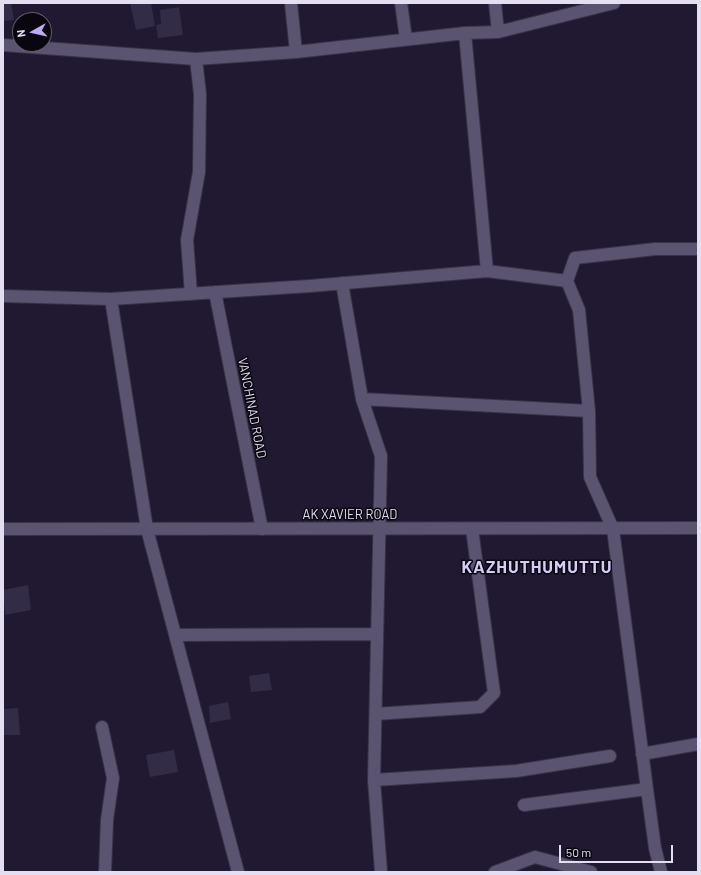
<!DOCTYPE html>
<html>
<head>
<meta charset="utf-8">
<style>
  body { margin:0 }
  #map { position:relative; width:701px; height:875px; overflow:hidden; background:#201931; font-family:Barlow,sans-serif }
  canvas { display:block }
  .frame { position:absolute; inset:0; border:4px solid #e3dff0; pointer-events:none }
  .north { position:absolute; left:12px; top:12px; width:40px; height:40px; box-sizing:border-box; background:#090610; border:1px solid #605d6a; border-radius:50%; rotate:262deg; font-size:11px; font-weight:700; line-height:16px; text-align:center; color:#e3dff0 }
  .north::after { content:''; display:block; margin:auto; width:14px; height:18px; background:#bda9f5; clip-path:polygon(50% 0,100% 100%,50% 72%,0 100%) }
  .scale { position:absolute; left:559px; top:845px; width:114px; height:18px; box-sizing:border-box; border:2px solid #e3dff0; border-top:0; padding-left:5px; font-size:12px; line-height:14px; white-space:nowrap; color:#e3dff0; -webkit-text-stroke:3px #090610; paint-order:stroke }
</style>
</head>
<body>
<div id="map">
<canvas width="701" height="875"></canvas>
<div class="frame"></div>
<div class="north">N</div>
<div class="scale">50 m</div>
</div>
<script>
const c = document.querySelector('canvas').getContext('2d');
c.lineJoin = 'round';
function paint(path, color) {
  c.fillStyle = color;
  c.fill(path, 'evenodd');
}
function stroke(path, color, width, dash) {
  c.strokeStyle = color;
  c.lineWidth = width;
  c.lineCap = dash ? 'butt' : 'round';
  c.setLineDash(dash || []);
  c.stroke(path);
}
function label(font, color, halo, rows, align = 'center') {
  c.font = font + ' Barlow,sans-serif';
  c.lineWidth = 3;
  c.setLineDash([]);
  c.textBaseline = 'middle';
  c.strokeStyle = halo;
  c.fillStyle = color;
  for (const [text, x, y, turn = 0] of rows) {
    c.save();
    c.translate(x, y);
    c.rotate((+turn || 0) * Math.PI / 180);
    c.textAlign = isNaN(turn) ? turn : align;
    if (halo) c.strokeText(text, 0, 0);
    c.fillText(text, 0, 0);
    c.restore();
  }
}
paint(new Path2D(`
  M 3,3 L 11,3 L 14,20 L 3,21 Z
  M 130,3 L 151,3 L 155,26 L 136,30 Z
  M 179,7 L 183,35 L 158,38 L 156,25 L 161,24 L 160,10 Z
  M 28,585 L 31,610 L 5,615 L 3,590 Z
  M 269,673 L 272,690 L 251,692 L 249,676 Z
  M 228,702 L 231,719 L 210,723 L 209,706 Z
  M 18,708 L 20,735 L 3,735 L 3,709 Z
  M 174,750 L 178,772 L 150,777 L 146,755 Z`), '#332c47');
const minor = new Path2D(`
  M 291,3 L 296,52
  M 401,3 L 406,39
  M 495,3 L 498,32
  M 465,33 L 487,271
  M 3,45 L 196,59 L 296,52 L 465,33 L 498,32 L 614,3
  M 567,281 L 575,258 L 655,249 L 698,249
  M 342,283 L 362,399 L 381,456 L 374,780 L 381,872
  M 215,292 L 262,529
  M 191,294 L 187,240 L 199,172 L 200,94 L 196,59
  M 3,296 L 111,299 L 310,286 L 487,271 L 567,281 L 579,310 L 589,411 L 590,477 L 613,529 L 647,789 L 655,848 L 661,872
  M 111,299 L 147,529 L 238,872
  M 362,399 L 589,411
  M 176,635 L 377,634
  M 376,714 L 480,707 L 494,693 L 472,529
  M 102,727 L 113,778 L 107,820 L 105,872
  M 642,754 L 698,744
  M 374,780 L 516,771 L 610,756
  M 524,805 L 647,789
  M 495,872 L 535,857 L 591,872`);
const secondary = new Path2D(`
  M 3,529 L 698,528`);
stroke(minor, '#3a3448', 14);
stroke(secondary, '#3a3448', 14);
stroke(minor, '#5b5471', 12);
stroke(secondary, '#5b5471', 12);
label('13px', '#e3dff0', '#090610', [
  ["VANCHINAD ROAD",252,408,79],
  ["AK XAVIER ROAD",350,515]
]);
c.letterSpacing = '1px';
label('bold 17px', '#d6ccf7', '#090610', [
  ["KAZHUTHUMUTTU",537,567]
]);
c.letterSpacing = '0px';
</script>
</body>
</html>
